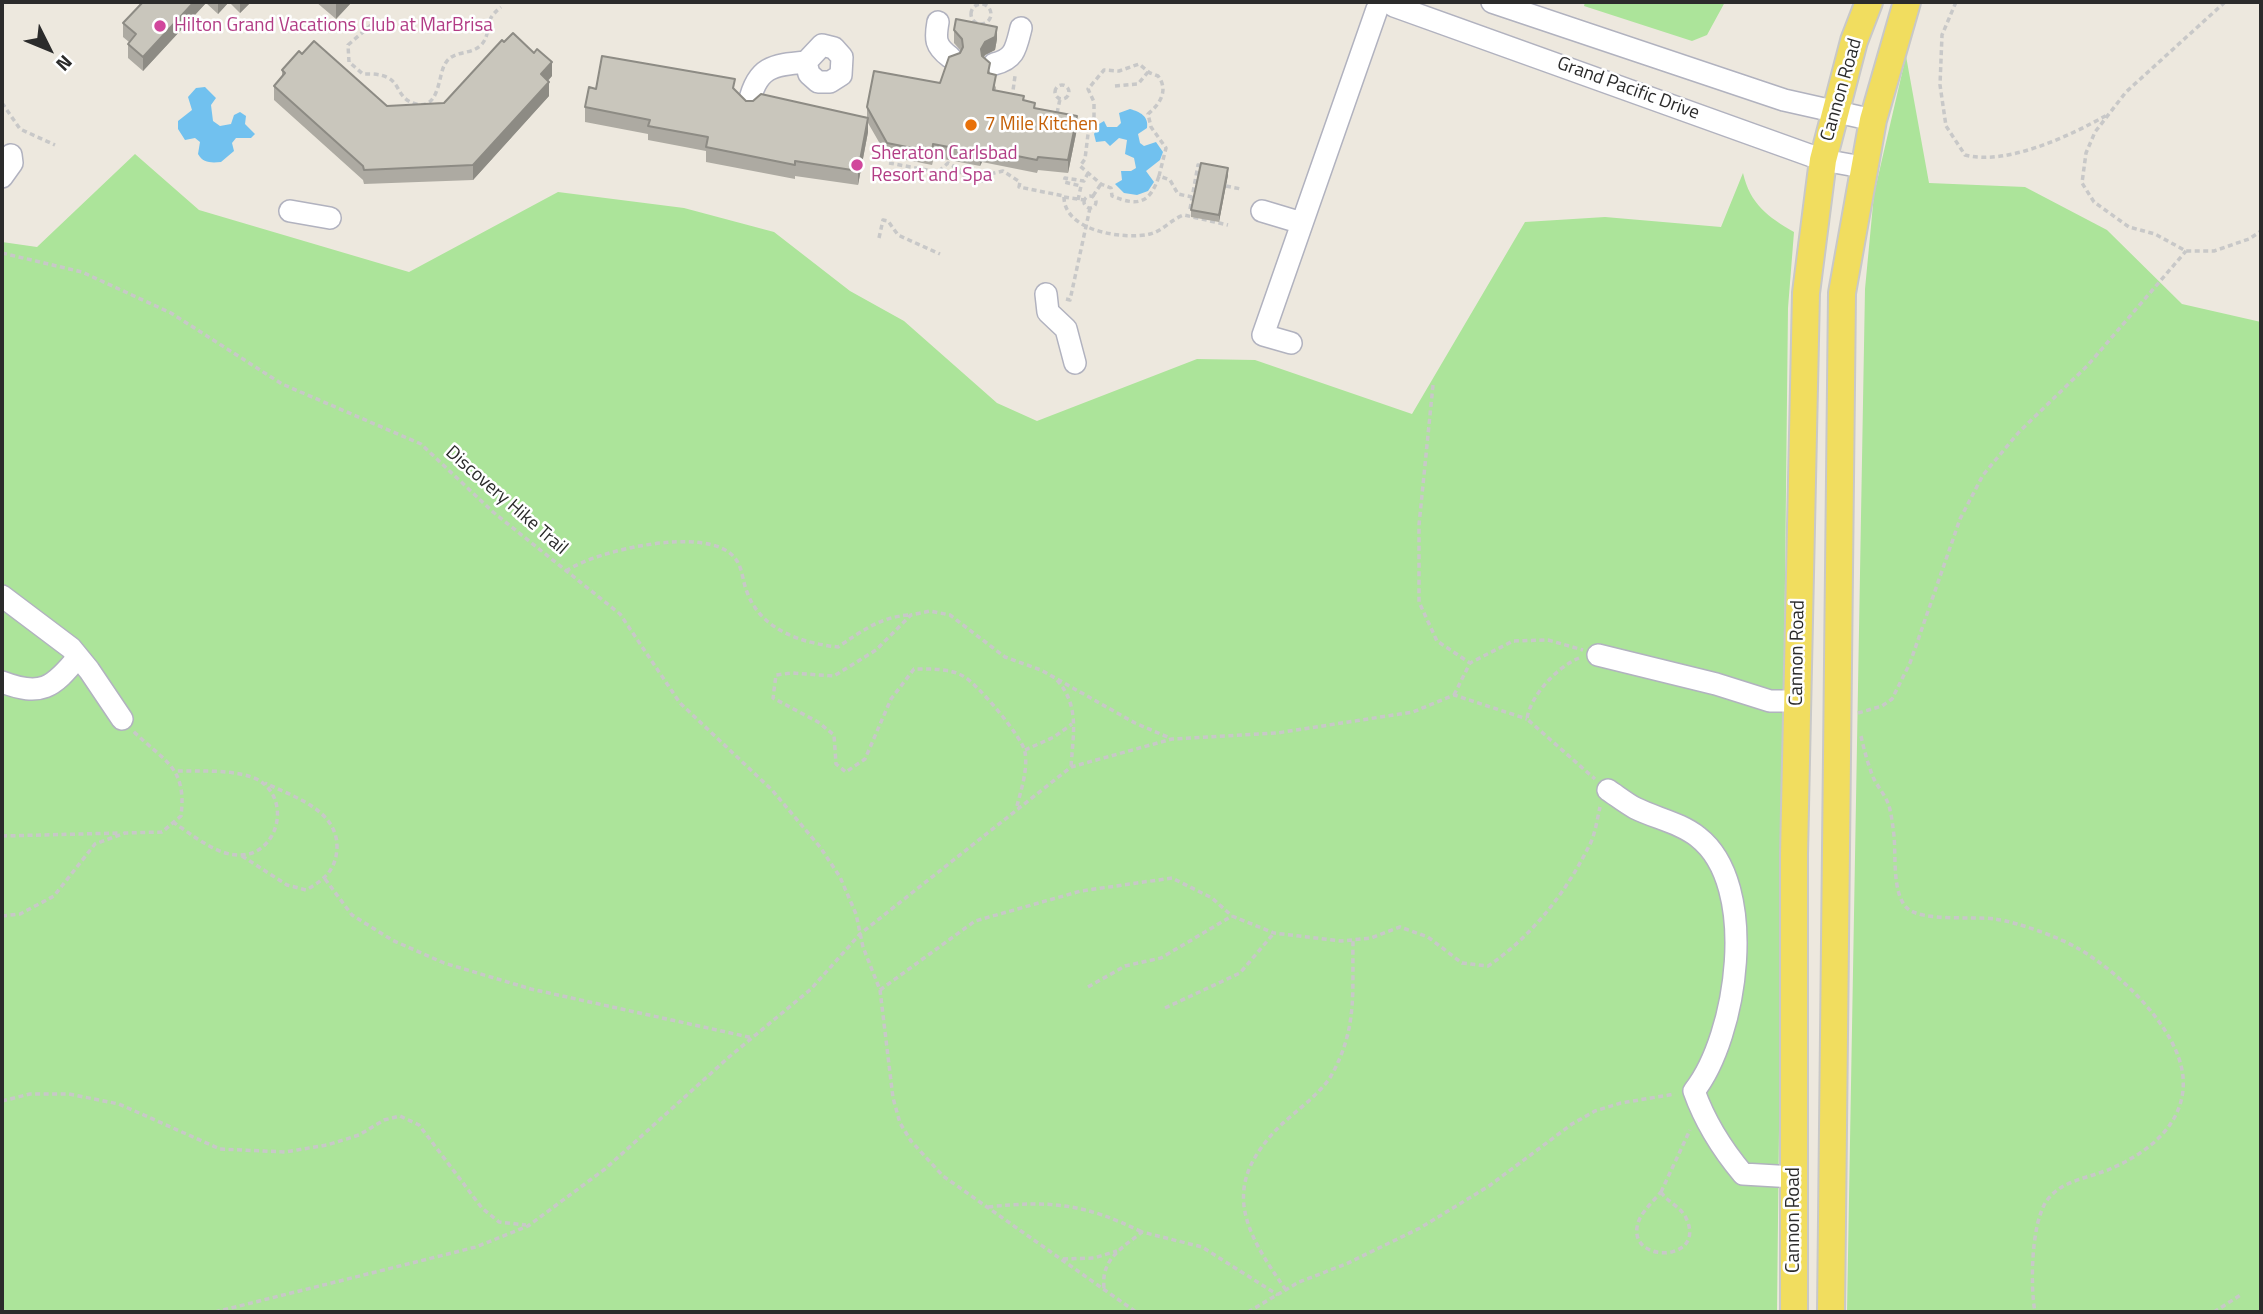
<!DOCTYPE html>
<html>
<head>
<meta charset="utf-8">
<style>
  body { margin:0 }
  #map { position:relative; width:2263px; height:1314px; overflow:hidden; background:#ede8de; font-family:"Titillium Web",sans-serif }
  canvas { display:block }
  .frame { position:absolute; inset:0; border:4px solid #2b2b2b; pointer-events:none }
  .north { position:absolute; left:14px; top:14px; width:70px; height:70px; -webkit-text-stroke:5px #fff; paint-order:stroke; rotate:133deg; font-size:19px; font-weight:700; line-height:28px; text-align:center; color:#2b2b2b }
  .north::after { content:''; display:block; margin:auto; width:24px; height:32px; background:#2b2b2b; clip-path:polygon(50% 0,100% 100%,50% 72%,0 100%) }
</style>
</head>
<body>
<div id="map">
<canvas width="2263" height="1314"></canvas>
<div class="frame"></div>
<div class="north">N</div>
</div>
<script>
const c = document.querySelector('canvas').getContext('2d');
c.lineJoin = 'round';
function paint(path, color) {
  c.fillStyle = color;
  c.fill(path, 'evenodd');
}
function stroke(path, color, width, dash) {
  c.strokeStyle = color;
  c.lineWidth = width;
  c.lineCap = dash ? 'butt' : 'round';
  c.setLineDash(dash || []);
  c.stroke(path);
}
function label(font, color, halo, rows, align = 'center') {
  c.font = font + ' "Titillium Web",sans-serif';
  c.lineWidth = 5;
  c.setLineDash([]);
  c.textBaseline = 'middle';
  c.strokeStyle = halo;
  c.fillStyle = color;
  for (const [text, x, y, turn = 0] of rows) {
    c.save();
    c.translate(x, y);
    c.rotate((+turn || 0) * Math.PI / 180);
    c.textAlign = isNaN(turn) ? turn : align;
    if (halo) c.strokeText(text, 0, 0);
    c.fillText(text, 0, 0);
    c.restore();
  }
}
paint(new Path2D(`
  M 1585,2 L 1725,2 L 1707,35 L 1692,41 L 1584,6 Z
  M 1906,56 L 1929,183 L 2025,187 L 2107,230 L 2182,304 L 2261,322 L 2261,1312 L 1847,1312 L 1865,289 L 1874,194 Z
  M 135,154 L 199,210 L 409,272 L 558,192 L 684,208 L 774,232 L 850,291 L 904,321 L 997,403 L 1037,421 L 1197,359 L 1255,360 L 1412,414 L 1525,222 L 1605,217 L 1721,227 L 1743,173 C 1750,204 1768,217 1794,232 L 1788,308 L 1777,1312 L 2,1312 L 2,242 L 37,247 Z`), '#ace49a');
paint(new Path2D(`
  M 205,87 L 216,98 L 211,105 L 213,121 L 220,126 L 231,124 L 234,115 L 240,112 L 246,116 L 245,124 L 255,134 L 251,138 L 236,138 L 232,143 L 234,151 L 221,162 C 211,163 203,163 198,154 L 200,142 L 195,138 L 185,140 L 178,129 L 178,121 L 192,110 L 188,97 L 196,88 Z
  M 1130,109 C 1140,112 1149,116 1147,128 L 1138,134 L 1140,143 L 1144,146 L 1156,142 L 1163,152 L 1160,160 L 1146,171 L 1154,182 L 1148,191 L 1137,195 L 1124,193 L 1115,184 L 1122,180 L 1121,171 L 1131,171 L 1136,168 L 1134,158 L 1125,154 L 1127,140 L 1119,138 L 1110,146 L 1105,141 L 1096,142 L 1094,134 L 1099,124 L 1104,121 L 1107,127 L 1117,127 L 1121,123 L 1119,113 Z`), '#71c1ef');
const minor = new Path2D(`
  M 1492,2 L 1784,100 L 1873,120
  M 1394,6 L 1823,160 L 1862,167
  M 938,22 C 935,39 935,46 950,57
  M 822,45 L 834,48 L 842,57 L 841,75 L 830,82 L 818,82 L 809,74 L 806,62 Z
  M 994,64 C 1015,59 1016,48 1021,28
  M 749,103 C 757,67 772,65 806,62
  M 2,177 L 12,163 L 11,155
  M 290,211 L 330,218
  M 1262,211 L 1302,223
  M 1046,294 L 1048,312 L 1066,329 L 1075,363
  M 1291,343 L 1263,335 L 1377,9
  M 2,596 L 71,648 L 89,670 L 122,719
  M 1598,655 L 1716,684 L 1770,701 L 1797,701
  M 2,682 C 41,697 53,688 78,657
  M 1608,790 C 1617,796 1626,803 1635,808 C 1655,818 1681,823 1698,837 C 1760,885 1737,1037 1694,1091 C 1705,1122 1722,1149 1743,1174 L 1794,1177`);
const major = new Path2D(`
  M 1794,1312 L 1794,854 L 1806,293 L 1823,160 L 1854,41 L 1869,2
  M 1831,1312 L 1842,293 L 1873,120 L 1907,2`);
stroke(minor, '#b1b2bf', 24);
stroke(major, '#c8c8c8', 30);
stroke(new Path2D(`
  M 1956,2 L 1942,35 L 1940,85 L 1946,126 L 1965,155 C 2006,166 2070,136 2107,115
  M 2225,2 L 2126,92 L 2095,132 L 2086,153 L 2082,183 L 2094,202 L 2129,227 L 2155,234 L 2186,251 L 2214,251 L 2249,239 L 2261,231
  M971 14a10 10 0 1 1 20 0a10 10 0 1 1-20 0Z
  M 371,25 L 348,45 L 349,62 L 363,74 C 407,72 390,97 416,104 C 440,110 438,75 445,64 C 453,49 472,56 482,44 C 493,30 481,23 501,7
  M1055 92a7 7 0 1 1 14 0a7 7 0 1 1-14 0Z
  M 1115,86 L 1138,84 L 1148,72
  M 1012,98 L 1015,76
  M 2,103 L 20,129 L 55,145
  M 1057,113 L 1060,99
  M 1075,122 L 1089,126 L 1094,122 L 1094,102 L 1088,89 L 1104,70 L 1119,71 L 1139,64 L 1150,73 L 1158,76 C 1169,90 1160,104 1148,114 L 1151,127 L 1166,148 L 1159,176 L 1170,180 L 1178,194 L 1192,197
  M 1089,126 L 1085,159 L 1080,166 L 1101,184 L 1111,188 L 1112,196 C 1139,207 1150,203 1159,176
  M 889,163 L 938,172 L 948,163 L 960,170 L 961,176 L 987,182 L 990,174 L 1003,171 L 1020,182 L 1019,187 L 1064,196 C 1063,231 1123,240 1150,234 C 1163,231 1171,219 1184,215 L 1228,225
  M 1226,186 L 1241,189
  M1084 202a6 6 0 1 1 12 0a6 6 0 1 1-12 0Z
  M 1093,196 L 1101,184
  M 1064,197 L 1084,200
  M 1078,200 L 1081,186 L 1064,182 L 1065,178 L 1084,181 L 1088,173
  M 1190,209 L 1198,165 L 1203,166
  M 879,238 L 883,220 L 888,221 L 898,235 L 940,254
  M 2,253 L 82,272 L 171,313 L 282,384 L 421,444 L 493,512 L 620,614 L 680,703 L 772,790 L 820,847 L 840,877 L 856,914 L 863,947 L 880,990 L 893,1098 L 900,1123 L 911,1141 L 943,1176 L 1136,1312
  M 1066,299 L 1070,300 L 1090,208
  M 1433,385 L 1419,525 L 1419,602 L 1437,641 L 1470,663
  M 566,571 C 597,550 707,525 734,557 C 743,567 742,580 747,592 C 761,630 801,643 838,647 C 862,631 880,617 909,615
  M 1579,658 C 1557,667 1530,696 1527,719 L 1595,779
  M 1057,680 C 1080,706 1073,734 1071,767
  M 1454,695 L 1470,663 L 1513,641 L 1548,640 L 1583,650
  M 1858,713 L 1882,706 L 1892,699 L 1910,663 L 1960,519 L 1983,475 L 2019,432 L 2088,365 L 2186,251
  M 1861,736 C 1864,750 1868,764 1873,777 C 1878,788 1888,798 1890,810 C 1892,818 1893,827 1894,836 C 1896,855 1892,894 1907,908 C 1922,922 1973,916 1995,919 C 2017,922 2059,937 2079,949 C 2119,972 2179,1029 2183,1077 C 2187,1123 2148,1153 2110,1169 C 2089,1178 2063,1180 2048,1199 C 2031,1220 2030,1286 2035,1312
  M 1025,750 L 1054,737 L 1072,724
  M 1017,806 C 1021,790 1028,770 1025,752 C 1023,738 977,683 963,676 C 949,668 930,669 914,669 L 891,699 L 865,759 L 846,772 L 836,764 L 834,735 L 818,722 L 773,698 L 776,675 L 792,673 L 834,676 L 876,650 L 911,615 L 930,611 L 950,615 L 1005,657 L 1041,670 L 1135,723 L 1170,738
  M 173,822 C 191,834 217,856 240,855 C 277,855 292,802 260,781 C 241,769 198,771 176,771
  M 2,836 L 119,833
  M 242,856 L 287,885 L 306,890 C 324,880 336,870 337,848 C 338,810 294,797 265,783
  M 325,879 L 352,915 L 392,940 L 444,963 L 531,989 L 753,1038
  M 2,916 L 20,914 L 54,896 L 95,844 L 125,833 L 162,832 L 181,816 C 187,767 165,762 133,731
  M 1088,987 L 1125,966 L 1161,958 L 1232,916
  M 880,990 L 975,921 L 1081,891 L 1172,878 L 1212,898 L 1232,916 L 1274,933 L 1341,941 L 1371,938 L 1400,927 L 1428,937 L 1462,963 L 1488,966 C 1530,938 1565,894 1588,848 C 1595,836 1597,820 1600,807
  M 1165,1008 L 1240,973 L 1274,933
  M 2,1101 L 30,1094 L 69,1094 L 119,1104 L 220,1149 L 285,1152 L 327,1145 L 359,1135 L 384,1120 L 400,1116 L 419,1125 L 482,1208 L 499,1222 L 526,1225
  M 1661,1192 C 1668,1203 1682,1207 1687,1220 C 1706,1265 1619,1263 1640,1218 C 1645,1209 1654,1200 1661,1192 Z
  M 1661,1192 L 1690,1130
  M 988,1207 C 1052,1200 1085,1204 1142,1232
  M 1063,1259 L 1094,1258 L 1117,1251
  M 1104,1288 C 1101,1259 1121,1249 1142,1232 L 1202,1247 L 1278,1295
  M 1286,1290 C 1242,1228 1220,1185 1281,1125 C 1297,1110 1320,1094 1331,1076 C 1358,1028 1352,992 1353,940
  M 2,1311 L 10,1312
  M 215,1312 L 476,1247 L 528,1226 L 605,1169 L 729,1057 L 811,989 L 860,934 L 1071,767 L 1172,739 L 1277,733 L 1413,712 L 1454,695 L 1527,719
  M 1248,1312 L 1299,1282 L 1346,1264 L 1420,1228 L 1489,1186 L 1572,1124 L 1595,1111 L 1621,1103 L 1675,1094
  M 2214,1312 L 2242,1294`), '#c8c8c8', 3.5, [5, 3.5]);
stroke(minor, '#fff', 21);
stroke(major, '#f1dd5f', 26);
paint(new Path2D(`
  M 143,2 L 251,2 L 240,13 L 229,2 L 218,14 L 206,3 L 143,71 L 128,58 L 128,44 L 129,42 L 123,37 L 123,23 Z
  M 316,2 L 351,2 L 351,3 L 336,19 Z
  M 954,30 L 997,39 L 995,50 L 985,55 L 984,57 L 996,88 L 995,91 L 1024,100 L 1035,108 L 1077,129 L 1068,173 L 1038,170 L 1037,173 L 982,162 L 980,166 L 933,157 L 932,165 L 887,156 L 868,123 L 868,132 L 858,185 L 795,176 L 795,179 L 706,162 L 706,151 L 648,140 L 648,134 L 585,122 L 585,107 L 596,89 L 735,90 L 746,101 L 867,117 L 867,107 L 940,83 L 961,51 L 954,43 Z
  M 302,54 L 387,106 L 444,103 L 552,76 L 548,81 L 549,96 L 473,180 L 364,184 L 363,180 L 274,100 L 274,86 L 282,77 L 282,70 Z
  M 1228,175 L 1219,222 L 1191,217 L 1191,210 Z`), '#adaaa2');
paint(new Path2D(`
  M 194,2 L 206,2 L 206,3 L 143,71 L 143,57 Z
  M 218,2 L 229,2 L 218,14 Z
  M 240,2 L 251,2 L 240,13 Z
  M 339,2 L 351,2 L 351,3 L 336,19 L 336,4 Z
  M 997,27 L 997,39 L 995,50 L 985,55 L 981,62 L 981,49 L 985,42 Z
  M 552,62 L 552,76 L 541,88 L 541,74 Z
  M 549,82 L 549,96 L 473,180 L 473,165 Z
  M 1077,116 L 1077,129 L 1068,173 L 1068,160 Z
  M 868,118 L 868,132 L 858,185 L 858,171 Z
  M 933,144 L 933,157 L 932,165 L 932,152 Z
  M 982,149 L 982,162 L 980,166 L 980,153 Z
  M 1228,168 L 1228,175 L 1219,222 L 1219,215 Z`), '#8d8b84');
const building = new Path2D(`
  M 143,2 L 194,2 L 143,57 L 128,44 L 136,34 L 123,23 Z
  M 956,19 L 997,27 L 995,37 L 985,42 L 981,49 L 982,56 L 990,63 L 988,73 L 996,75 L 993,90 L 1024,96 L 1023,100 L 1035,103 L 1034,108 L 1077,116 L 1068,160 L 1038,157 L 1037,160 L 982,149 L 980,153 L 933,144 L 932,152 L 887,143 L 867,107 L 874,71 L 940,83 L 949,57 L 960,53 L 963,47 L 962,39 L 954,30 Z
  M 513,33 L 534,53 L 537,49 L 552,62 L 541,74 L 549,82 L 473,165 L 364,170 L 363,166 L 274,86 L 285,73 L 282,70 L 299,51 L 302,54 L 314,41 L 387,106 L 444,103 L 502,40 L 504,42 Z
  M 602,56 L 735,79 L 733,88 L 746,101 L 753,101 L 761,94 L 868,118 L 858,171 L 795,161 L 795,165 L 706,147 L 708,137 L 648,126 L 650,120 L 585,107 L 589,87 L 596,89 Z
  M 1201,163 L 1228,168 L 1219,215 L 1191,210 Z`);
paint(building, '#c9c6bc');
stroke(building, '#8d8b84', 2);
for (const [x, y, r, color] of [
  [160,26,7,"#d1479c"],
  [971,125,7,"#e8710a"],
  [857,165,7,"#d1479c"]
]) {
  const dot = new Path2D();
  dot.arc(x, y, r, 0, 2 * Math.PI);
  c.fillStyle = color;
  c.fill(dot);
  stroke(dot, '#fff', 2.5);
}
label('19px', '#b23c85', '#fff', [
  ["Hilton Grand Vacations Club at MarBrisa",174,26],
  ["Sheraton Carlsbad",871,154],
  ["Resort and Spa",871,176]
], 'left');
label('19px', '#2b2b2b', '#fff', [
  ["Grand Pacific Drive",1628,89,20],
  ["Cannon Road",1842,90,-74],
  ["Discovery Hike Trail",506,501,41],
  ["Cannon Road",1798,653,-89],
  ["Cannon Road",1794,1220,-90]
]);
label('19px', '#c56008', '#fff', [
  ["7 Mile Kitchen",985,125]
], 'left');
</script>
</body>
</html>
